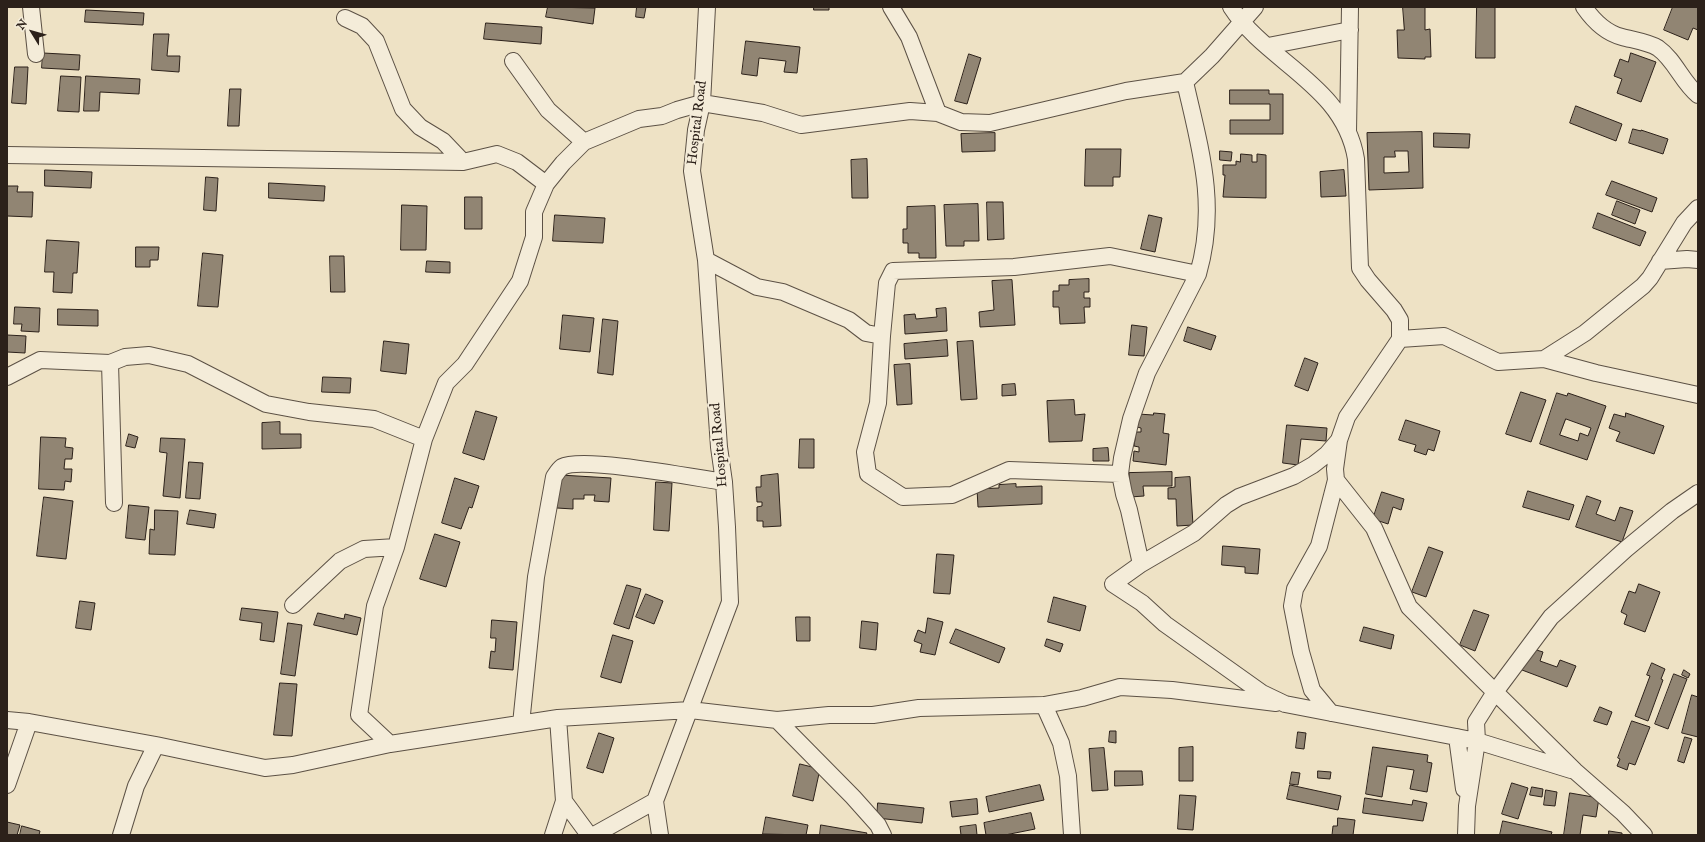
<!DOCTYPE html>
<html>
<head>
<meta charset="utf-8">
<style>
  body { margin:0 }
  #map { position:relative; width:1705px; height:842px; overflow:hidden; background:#eee2c5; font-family:"IM FELL English",serif }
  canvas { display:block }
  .frame { position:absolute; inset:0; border:8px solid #2c211a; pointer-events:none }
  .north { position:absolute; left:12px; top:12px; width:40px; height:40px; -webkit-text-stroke:3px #f4ecd9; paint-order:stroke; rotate:307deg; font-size:11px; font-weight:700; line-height:16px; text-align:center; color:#2c211a }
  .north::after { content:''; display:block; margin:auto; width:14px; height:18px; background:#2c211a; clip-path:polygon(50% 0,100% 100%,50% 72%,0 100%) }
</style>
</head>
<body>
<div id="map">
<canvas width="1705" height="842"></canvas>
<div class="frame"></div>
<div class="north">N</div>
</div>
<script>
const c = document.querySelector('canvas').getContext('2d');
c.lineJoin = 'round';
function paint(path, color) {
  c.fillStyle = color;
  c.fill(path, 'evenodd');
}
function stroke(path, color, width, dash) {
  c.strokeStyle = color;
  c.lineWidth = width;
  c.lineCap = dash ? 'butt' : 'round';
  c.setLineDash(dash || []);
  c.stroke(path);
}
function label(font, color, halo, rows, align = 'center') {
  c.font = font + ' "IM FELL English",serif';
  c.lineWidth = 4;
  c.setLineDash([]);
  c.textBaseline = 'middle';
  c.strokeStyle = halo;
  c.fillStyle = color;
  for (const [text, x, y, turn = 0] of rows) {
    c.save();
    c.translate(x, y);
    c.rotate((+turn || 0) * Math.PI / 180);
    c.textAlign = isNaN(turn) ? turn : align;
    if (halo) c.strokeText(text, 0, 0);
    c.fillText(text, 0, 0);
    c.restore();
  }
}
const building = new Path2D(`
  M 548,7 L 595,8 L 593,24 L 546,17 Z
  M 637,7 L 646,7 L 644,18 L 636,17 Z
  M 814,7 L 829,7 L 829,10 L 814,10 Z
  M 1403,7 L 1425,7 L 1425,30 L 1430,29 L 1431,57 L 1425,57 L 1425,59 L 1398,58 L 1397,30 L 1404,30 Z
  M 1477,7 L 1495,7 L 1495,58 L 1476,58 Z
  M 1673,7 L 1698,7 L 1698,30 L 1693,28 L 1688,40 L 1664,30 Z
  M 86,10 L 144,13 L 143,25 L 85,22 Z
  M 486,23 L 542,27 L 541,44 L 484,39 Z
  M 154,34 L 169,34 L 167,56 L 180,56 L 179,72 L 152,70 Z
  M 746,41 L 800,47 L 797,73 L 784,72 L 786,61 L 759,58 L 757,76 L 742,74 Z
  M 43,53 L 80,55 L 79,70 L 42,68 Z
  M 1631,53 L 1656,62 L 1641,102 L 1617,93 L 1622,79 L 1614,76 L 1620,59 L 1628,62 Z
  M 969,54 L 981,58 L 967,104 L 955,101 Z
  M 15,67 L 28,67 L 26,104 L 12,103 Z
  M 61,76 L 81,77 L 79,112 L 58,111 Z
  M 86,76 L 140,79 L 139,94 L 100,92 L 99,111 L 84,111 Z
  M 230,89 L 241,89 L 239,126 L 228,126 Z
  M 1230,90 L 1269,90 L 1269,94 L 1283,94 L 1283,134 L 1230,134 L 1230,120 L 1270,120 L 1270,104 L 1230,104 Z
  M 1576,106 L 1622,124 L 1616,141 L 1570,123 Z
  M 1633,129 L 1641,131 L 1641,130 L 1668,139 L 1663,154 L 1629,143 Z
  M 1422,132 L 1423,188 L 1369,190 L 1367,133 ZM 1395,151 L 1408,151 L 1409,172 L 1384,173 L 1384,157 L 1395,157 Z
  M 995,133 L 995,151 L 962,152 L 961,134 Z
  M 1434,133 L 1470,134 L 1469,148 L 1434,147 Z
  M 1086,149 L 1121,149 L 1120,177 L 1113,177 L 1113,186 L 1085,186 Z
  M 1220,151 L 1232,152 L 1231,161 L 1220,160 Z
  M 1241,154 L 1252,155 L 1252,162 L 1257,162 L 1257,154 L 1266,155 L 1266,198 L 1223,197 L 1225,175 L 1223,175 L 1223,165 L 1236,165 L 1236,161 L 1240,162 Z
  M 867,159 L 868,198 L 852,198 L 851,160 Z
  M 45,170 L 92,172 L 91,188 L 45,186 Z
  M 1344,170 L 1346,196 L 1321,197 L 1320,172 Z
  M 206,177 L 218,178 L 216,211 L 204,210 Z
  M 1612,181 L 1657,198 L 1652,212 L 1606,195 Z
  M 269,183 L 325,186 L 324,201 L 269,198 Z
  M 7,186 L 18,186 L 17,192 L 33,192 L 32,217 L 7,216 Z
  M 465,197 L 482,197 L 482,229 L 465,229 Z
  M 1617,201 L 1640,210 L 1635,224 L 1612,215 Z
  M 987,202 L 1003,202 L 1004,239 L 988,240 Z
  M 978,204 L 979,241 L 964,241 L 964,246 L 946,246 L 944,205 Z
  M 402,205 L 427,206 L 426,250 L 401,250 Z
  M 935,206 L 936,258 L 919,258 L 919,253 L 908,253 L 908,243 L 903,243 L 903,229 L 907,229 L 907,207 Z
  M 1598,213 L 1646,232 L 1640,246 L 1593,228 Z
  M 555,215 L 605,218 L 603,243 L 553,241 Z
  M 1149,215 L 1162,218 L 1155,252 L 1141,249 Z
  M 47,240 L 79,242 L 77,273 L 73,273 L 72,293 L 53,292 L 54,272 L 45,272 Z
  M 136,247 L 159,247 L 158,260 L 150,260 L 150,267 L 136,267 Z
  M 203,253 L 223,255 L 218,307 L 198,306 Z
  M 330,256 L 344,256 L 345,292 L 331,292 Z
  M 427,261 L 450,262 L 450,273 L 426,272 Z
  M 1089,279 L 1089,292 L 1084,292 L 1084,298 L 1090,298 L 1090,307 L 1084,307 L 1085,323 L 1060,324 L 1059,307 L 1053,307 L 1053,291 L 1059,291 L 1059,285 L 1069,285 L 1069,280 Z
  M 1012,280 L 1015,325 L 980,327 L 979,312 L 994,310 L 992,281 Z
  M 15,307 L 40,308 L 39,332 L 21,331 L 22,324 L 14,324 Z
  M 946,308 L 947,331 L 905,334 L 904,315 L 915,314 L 916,319 L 937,317 L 936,309 Z
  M 58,309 L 98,310 L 98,326 L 58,325 Z
  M 563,315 L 594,318 L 590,352 L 560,349 Z
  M 603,319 L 618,321 L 613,375 L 598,373 Z
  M 1132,325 L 1147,327 L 1144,356 L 1129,355 Z
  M 1188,327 L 1216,336 L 1211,350 L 1184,341 Z
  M 7,335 L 26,336 L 25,353 L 7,352 Z
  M 947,340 L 948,356 L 905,359 L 904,344 Z
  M 384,341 L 409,344 L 406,374 L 381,371 Z
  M 973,341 L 977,399 L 961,400 L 957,342 Z
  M 1305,358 L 1318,363 L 1308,391 L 1295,386 Z
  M 910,364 L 912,404 L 897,405 L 894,365 Z
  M 323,377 L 351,378 L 350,393 L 322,392 Z
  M 1015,384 L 1016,395 L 1002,396 L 1002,385 Z
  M 1521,392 L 1546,400 L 1531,442 L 1506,434 Z
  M 1557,393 L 1567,396 L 1568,393 L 1606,406 L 1587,460 L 1540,444 ZM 1566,419 L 1591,428 L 1588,436 L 1580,433 L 1578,441 L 1560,435 Z
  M 1074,400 L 1075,415 L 1085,414 L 1082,441 L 1049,442 L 1047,401 Z
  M 476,411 L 497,417 L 484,460 L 463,453 Z
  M 1154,413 L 1165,414 L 1163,433 L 1169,434 L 1166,465 L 1133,461 L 1134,451 L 1139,452 L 1139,447 L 1134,446 L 1136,432 L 1141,432 L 1141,428 L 1137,427 L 1138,414 L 1153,415 Z
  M 1626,413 L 1664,426 L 1654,454 L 1616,441 L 1620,432 L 1609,428 L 1614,414 L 1625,417 Z
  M 1406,420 L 1440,431 L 1434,451 L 1428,449 L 1426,455 L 1414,451 L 1416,445 L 1399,440 Z
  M 280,422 L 280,434 L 301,434 L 301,448 L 262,449 L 262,423 Z
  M 1287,425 L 1327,428 L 1326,441 L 1301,439 L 1298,465 L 1283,463 Z
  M 129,434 L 138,437 L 135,448 L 126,446 Z
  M 41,437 L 66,438 L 65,447 L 73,448 L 72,459 L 65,459 L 64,469 L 72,469 L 71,482 L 65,481 L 64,490 L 39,489 Z
  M 161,438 L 185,439 L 180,498 L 163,496 L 167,453 L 160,452 Z
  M 800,439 L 814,439 L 814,468 L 799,468 Z
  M 1108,448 L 1109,461 L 1093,461 L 1093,449 Z
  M 189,462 L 203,463 L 200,499 L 186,498 Z
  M 1172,472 L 1172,486 L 1143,486 L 1144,496 L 1130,497 L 1129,473 Z
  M 778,474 L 781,526 L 763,527 L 763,521 L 757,521 L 757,507 L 762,506 L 762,502 L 757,502 L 756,487 L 761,487 L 761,476 Z
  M 560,475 L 611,478 L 609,502 L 594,501 L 595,495 L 584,495 L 584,499 L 573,499 L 573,509 L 557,508 Z
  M 1190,477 L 1193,525 L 1177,526 L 1176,499 L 1168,499 L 1168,488 L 1175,487 L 1175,478 Z
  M 455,478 L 479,486 L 472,508 L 469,507 L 461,529 L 442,523 Z
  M 656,482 L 672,483 L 669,531 L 654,530 Z
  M 1016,484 L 1016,487 L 1042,486 L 1042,504 L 978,507 L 977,489 L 999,488 L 999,485 Z
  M 1528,491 L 1574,505 L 1569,520 L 1523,507 Z
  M 1382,492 L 1404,499 L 1401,510 L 1393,507 L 1388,524 L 1373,519 Z
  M 1587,496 L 1601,501 L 1596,514 L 1615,521 L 1620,507 L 1633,511 L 1622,542 L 1576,527 Z
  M 44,497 L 73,501 L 66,559 L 37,556 Z
  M 129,505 L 149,507 L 145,540 L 126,538 Z
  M 155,510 L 178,511 L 175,555 L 149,554 L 150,529 L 154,530 Z
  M 190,510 L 216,514 L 214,528 L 187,524 Z
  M 435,534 L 460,542 L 446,587 L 420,579 Z
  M 1223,546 L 1260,549 L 1258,574 L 1245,573 L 1245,567 L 1222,565 Z
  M 1429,547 L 1443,552 L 1426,597 L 1412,592 Z
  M 937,554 L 954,555 L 950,594 L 934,593 Z
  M 1639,584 L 1660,592 L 1645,632 L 1624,624 L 1627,615 L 1621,612 L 1629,591 L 1635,593 Z
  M 627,585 L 641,589 L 629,629 L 614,624 Z
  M 646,594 L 663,601 L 654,624 L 636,617 Z
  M 1054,597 L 1086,606 L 1080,631 L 1048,622 Z
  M 80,601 L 95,603 L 91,630 L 76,628 Z
  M 242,608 L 278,612 L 274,642 L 260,640 L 262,623 L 240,620 Z
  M 1474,610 L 1489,615 L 1475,651 L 1460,645 Z
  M 318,613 L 344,619 L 345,614 L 361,618 L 357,635 L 314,625 Z
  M 796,617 L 810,617 L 810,641 L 797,641 Z
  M 928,618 L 943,622 L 935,655 L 920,652 L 922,644 L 914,641 L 918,630 L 925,633 Z
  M 492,620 L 517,622 L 513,670 L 489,668 L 491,651 L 495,652 L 496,638 L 491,638 Z
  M 862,621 L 878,623 L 876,650 L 860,648 Z
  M 288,623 L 302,625 L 295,676 L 281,674 Z
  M 1364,627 L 1394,635 L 1391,649 L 1360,641 Z
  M 956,629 L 1005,648 L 999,663 L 950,643 Z
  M 613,635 L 633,641 L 621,683 L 601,677 Z
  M 1047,639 L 1063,644 L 1060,652 L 1045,646 Z
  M 1530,648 L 1543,652 L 1540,661 L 1557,667 L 1560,660 L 1576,666 L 1567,687 L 1522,670 Z
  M 1652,663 L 1665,669 L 1661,679 L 1663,680 L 1648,721 L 1635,716 L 1650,676 L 1647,675 Z
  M 1684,670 L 1690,674 L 1688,678 L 1682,675 Z
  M 1674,674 L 1687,679 L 1668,729 L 1655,724 Z
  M 280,683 L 297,684 L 292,736 L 274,735 Z
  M 1692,695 L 1698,697 L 1698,737 L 1682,733 Z
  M 1600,707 L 1612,712 L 1607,725 L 1594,721 Z
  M 1632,721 L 1650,727 L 1635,765 L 1629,763 L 1627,770 L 1617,766 L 1620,759 L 1618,758 Z
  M 1110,731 L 1116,731 L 1116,743 L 1109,742 Z
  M 1298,732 L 1306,733 L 1304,749 L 1296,748 Z
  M 599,733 L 614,738 L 603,773 L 587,768 Z
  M 1685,737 L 1692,739 L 1684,763 L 1678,761 Z
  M 1193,747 L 1193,781 L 1179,781 L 1179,748 Z
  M 1373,747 L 1428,755 L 1427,762 L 1432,763 L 1427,792 L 1410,789 L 1414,770 L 1387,766 L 1382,797 L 1366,794 Z
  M 1104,748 L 1108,790 L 1092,791 L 1089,749 Z
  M 800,764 L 820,769 L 813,801 L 793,796 Z
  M 1115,771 L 1142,771 L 1143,785 L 1115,786 Z
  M 1318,771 L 1331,772 L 1330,779 L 1318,778 Z
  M 1292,772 L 1300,773 L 1298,785 L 1290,784 Z
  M 1512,783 L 1528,788 L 1518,819 L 1502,814 Z
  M 1040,785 L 1044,800 L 989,812 L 986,797 Z
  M 1290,785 L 1341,796 L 1338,810 L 1287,799 Z
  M 1532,787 L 1543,789 L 1542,797 L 1530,795 Z
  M 1546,790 L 1557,792 L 1555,806 L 1544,805 Z
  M 1570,793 L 1599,798 L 1596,817 L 1583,815 L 1580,835 L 1564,835 Z
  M 1180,795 L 1196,796 L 1193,830 L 1178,829 Z
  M 1365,798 L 1412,805 L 1413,800 L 1427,803 L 1423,821 L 1363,813 Z
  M 977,799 L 978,814 L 952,817 L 950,802 Z
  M 878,803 L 924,808 L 922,823 L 877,818 Z
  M 1031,813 L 1035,829 L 1005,835 L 986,835 L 984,823 Z
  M 766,817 L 808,825 L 806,835 L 763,834 Z
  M 1338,818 L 1355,820 L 1353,835 L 1332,835 L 1333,826 L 1337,826 Z
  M 1503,821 L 1552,832 L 1551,835 L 1500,835 Z
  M 7,822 L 20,825 L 17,835 L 7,835 Z
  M 821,825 L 867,833 L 866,835 L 820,835 Z
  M 976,825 L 977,835 L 961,835 L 960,827 Z
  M 22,826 L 40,831 L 39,835 L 20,835 Z
  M 1609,831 L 1622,833 L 1622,835 L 1609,835 Z`);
paint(building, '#918573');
stroke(building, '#2c211a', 1);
const minor = new Path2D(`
  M 31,7 L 36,54
  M 891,7 L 909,37 L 938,113
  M 1231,7 C 1267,63 1344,85 1356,159 L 1360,268 L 1368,280 L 1394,310 L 1400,320 L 1400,339 L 1347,417 L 1339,440 L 1335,469 L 1336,480 L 1374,528 L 1409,607 L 1575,771 L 1623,813 L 1644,835
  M 1584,7 C 1593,20 1606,33 1622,37 C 1633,40 1648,42 1658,48 C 1675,60 1682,82 1698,95
  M 345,18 L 362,26 L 376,41 L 403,109 L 420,127 L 443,141 L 463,162
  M 1268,46 L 1350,30
  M 513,61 L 548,110 L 584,142
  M 1348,132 L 1350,7
  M 7,155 L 463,162 L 497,154 L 517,162 L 546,184
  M 706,260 L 757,287 L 783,292 L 849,320 L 866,333 L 882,336 L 878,403 L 865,452 L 868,474 L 903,497 L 952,495 L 1009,470 L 1120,474
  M 1660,261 L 1687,259 L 1698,260
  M 882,336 L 887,283 L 893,271 L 1014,267 L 1110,256 L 1198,274
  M 1400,339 L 1444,336 L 1498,362 L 1544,359 L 1585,333 L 1643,286 L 1650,278 L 1684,223 L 1698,208
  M 1544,359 L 1596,373 L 1698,395
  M 110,363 L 114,503
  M 7,377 L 40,360 L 110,363 L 125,357 L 149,355 L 188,364 L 266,404 L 309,412 L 374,419 L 424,439 L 446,383 L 465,364 L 520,281 L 534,237 L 534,212 L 546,184 L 563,163 L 584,142 L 639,119 L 662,116 L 677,110 L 702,103 L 763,113 L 801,125 L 910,111 L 938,113 L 961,122 L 990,123 L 1126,91 L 1185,82 L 1212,56 L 1255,7
  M 1339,440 L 1327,454 L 1313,465 L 1294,476 L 1239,497 L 1226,505 L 1194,533 L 1141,564 L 1113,584 L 1142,603 L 1165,624 L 1262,693 L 1285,704 L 1477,741 L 1571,770
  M 1141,564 L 1129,510 L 1124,494 L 1120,474 L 1122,458 L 1131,419 L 1147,373 L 1198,274 C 1218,205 1200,148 1185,82
  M 293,605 L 340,561 L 364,549 L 396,547
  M 1044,705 L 1061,743 L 1068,776 L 1072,835
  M 1331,713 L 1312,690 L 1301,652 L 1292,606 L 1295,589 L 1319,546 L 1336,480
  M 558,718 L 690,710 L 777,720 L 829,715 L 873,715 L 919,708 L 1044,705 L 1082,698 L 1120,687 L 1172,690 L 1276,703
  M 7,720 L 29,722 L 156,745 L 265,768 L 293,765 L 390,744 L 558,718 L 564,801 L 589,835
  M 777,720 L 853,797 L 878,825 L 883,835
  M 521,724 L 536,577 L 554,477 C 556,474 559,469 562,467 C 582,456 696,478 724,482
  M 1457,737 L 1464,789
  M 390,744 L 359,715 L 375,606 L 396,547 L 424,439
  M 7,785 L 29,722
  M 655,801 L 660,835
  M 121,835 L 136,786 L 156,745
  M 553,835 L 564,801
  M 594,835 L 655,801 L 730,602 L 727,527 L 724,482 L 719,447 L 706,260 L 692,171 L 696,130 L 702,103 L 707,7
  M 1466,835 L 1467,806 L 1477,741 L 1476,722 L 1495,692 L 1551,617 L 1626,549 L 1672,511 L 1698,493`);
stroke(minor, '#5c5145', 18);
stroke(minor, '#f4ecd9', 16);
label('14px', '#2c211a', '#f4ecd9', [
  ["Hospital Road",698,123,-83],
  ["Hospital Road",720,445,-95]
]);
</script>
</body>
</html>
